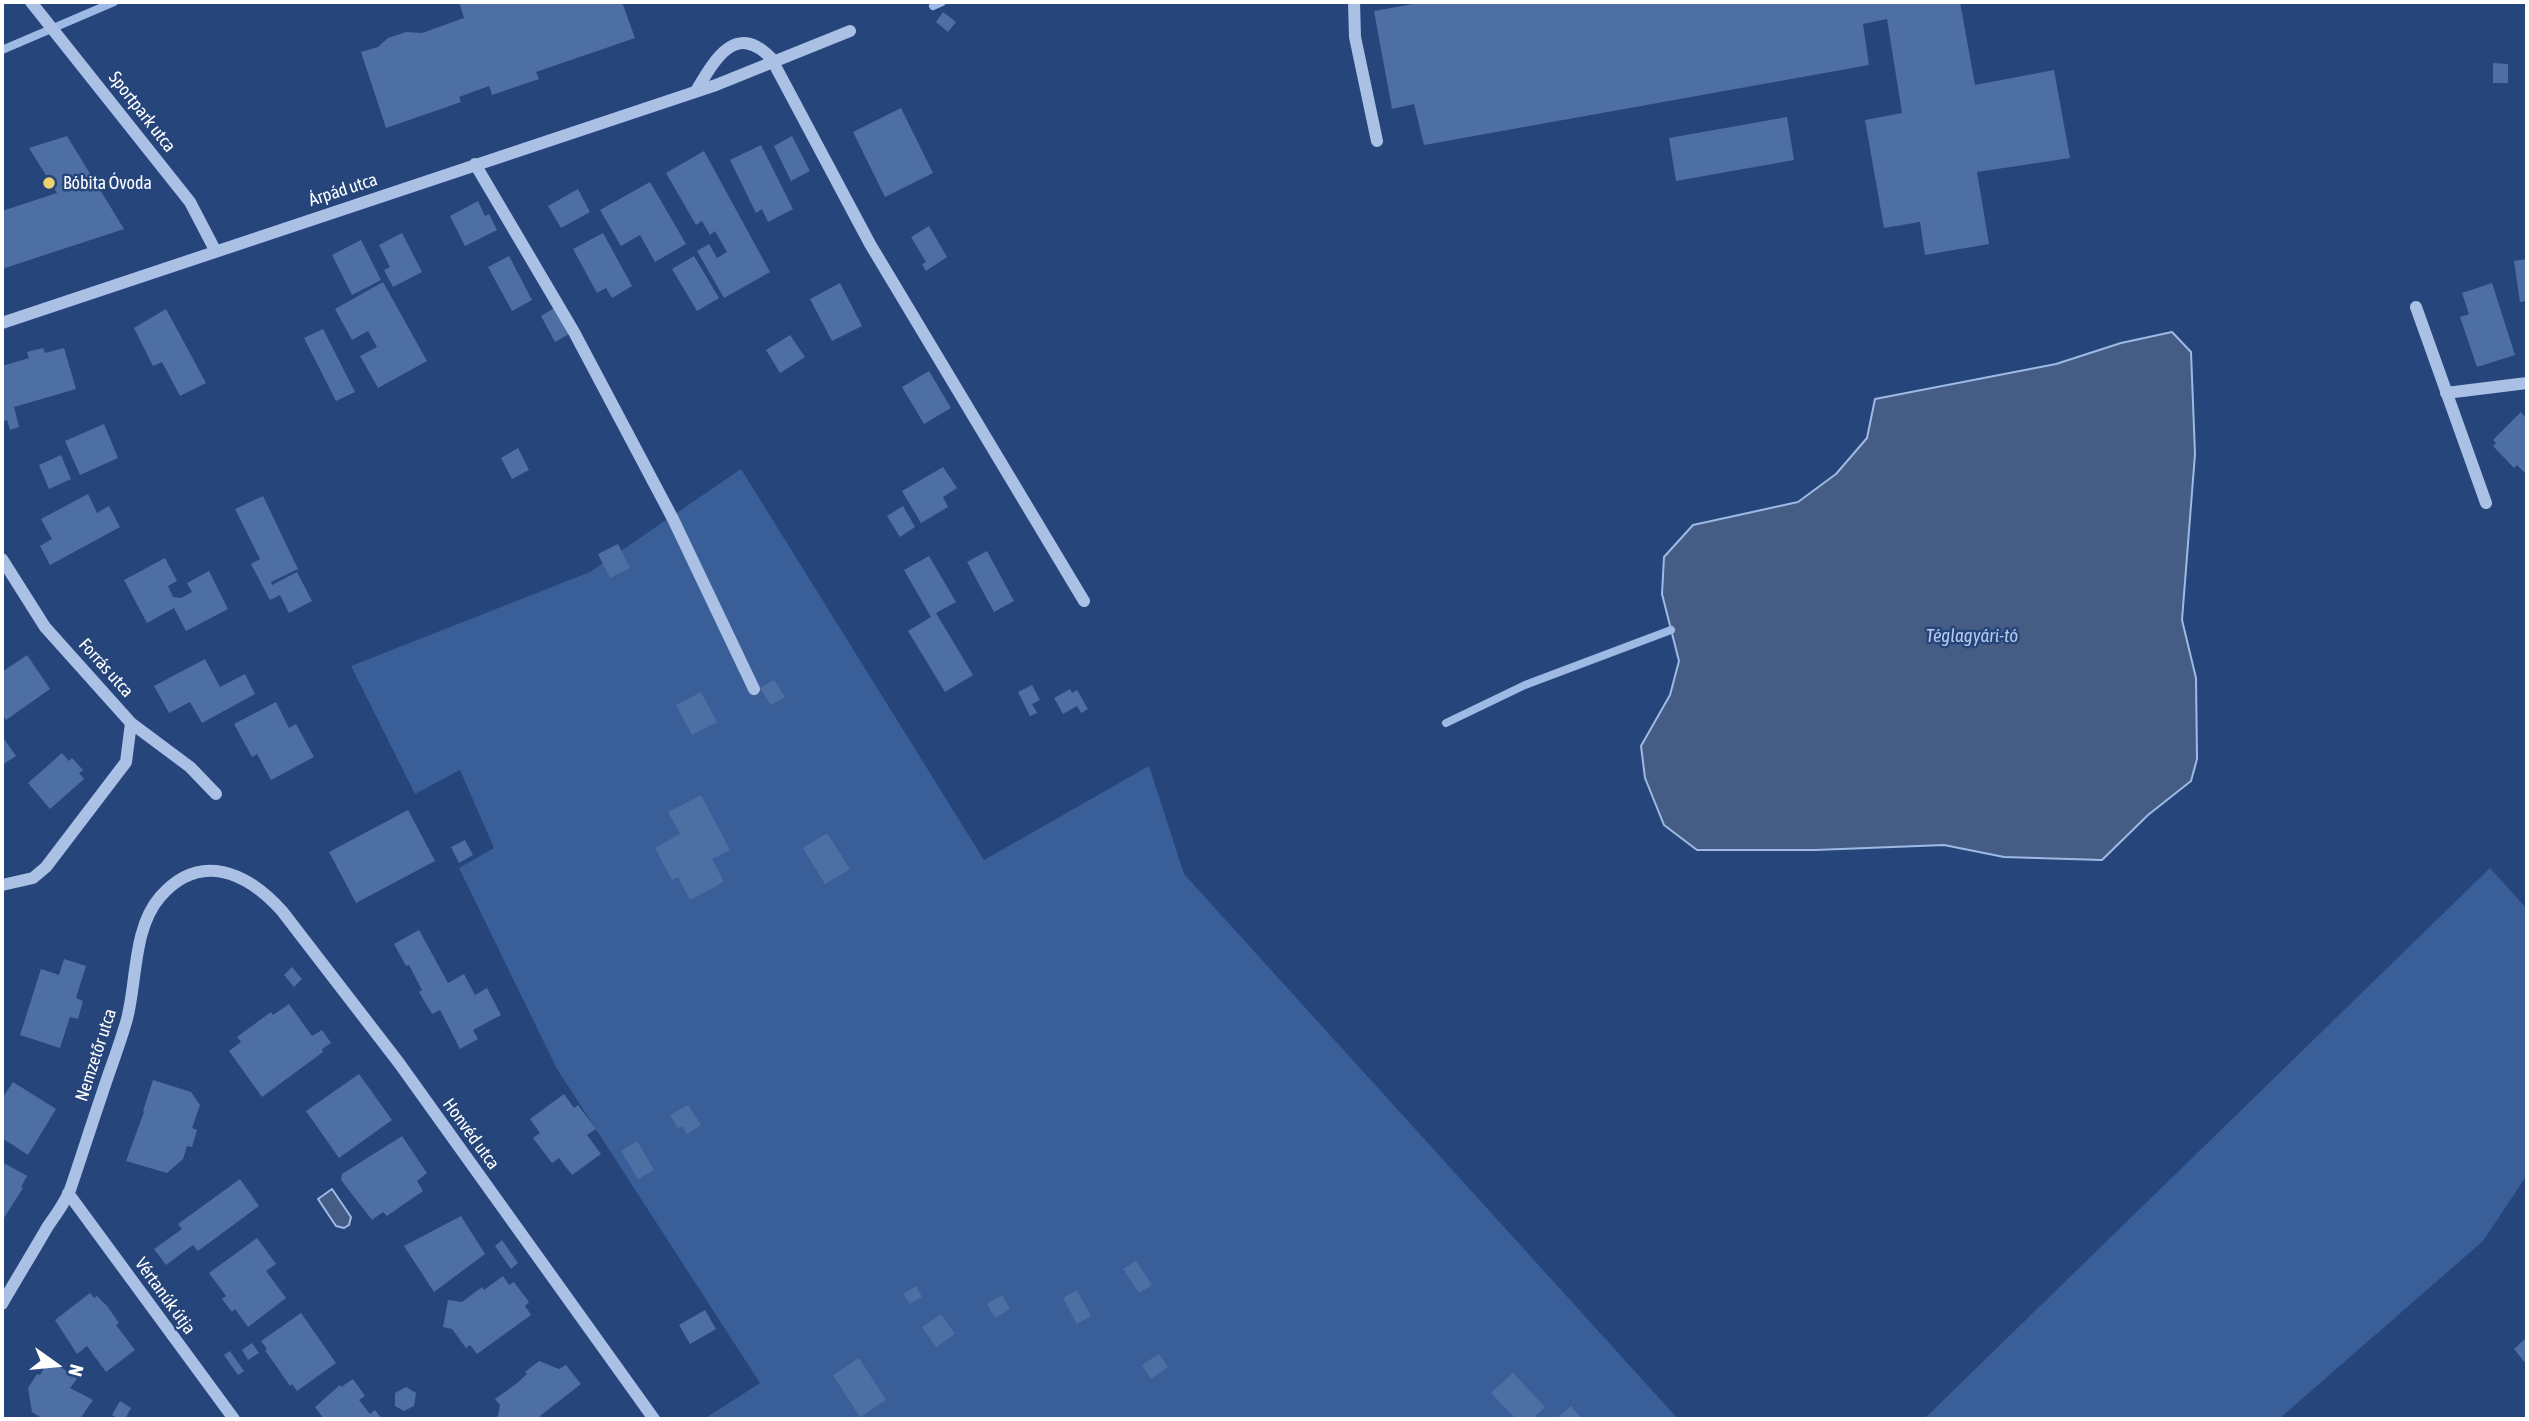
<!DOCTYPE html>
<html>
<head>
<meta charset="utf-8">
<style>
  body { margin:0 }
  #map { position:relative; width:2529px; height:1421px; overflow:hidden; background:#26457b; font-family:"Asap Condensed",sans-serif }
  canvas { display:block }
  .frame { position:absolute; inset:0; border:4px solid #fff; pointer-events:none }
  .north { position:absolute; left:21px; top:1330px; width:70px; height:70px; -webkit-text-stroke:5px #26457b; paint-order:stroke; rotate:105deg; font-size:19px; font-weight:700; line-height:28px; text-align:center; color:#fff }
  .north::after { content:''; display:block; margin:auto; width:24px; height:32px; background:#fff; clip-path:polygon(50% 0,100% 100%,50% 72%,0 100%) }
</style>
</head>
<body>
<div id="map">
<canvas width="2529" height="1421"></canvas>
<div class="frame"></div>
<div class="north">N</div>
</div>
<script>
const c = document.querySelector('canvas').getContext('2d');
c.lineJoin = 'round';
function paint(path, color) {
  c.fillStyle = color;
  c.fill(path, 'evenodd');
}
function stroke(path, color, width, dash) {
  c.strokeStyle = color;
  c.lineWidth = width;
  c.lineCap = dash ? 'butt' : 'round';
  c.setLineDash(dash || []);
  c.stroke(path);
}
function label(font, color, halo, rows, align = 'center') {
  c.font = font + ' "Asap Condensed",sans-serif';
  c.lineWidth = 5;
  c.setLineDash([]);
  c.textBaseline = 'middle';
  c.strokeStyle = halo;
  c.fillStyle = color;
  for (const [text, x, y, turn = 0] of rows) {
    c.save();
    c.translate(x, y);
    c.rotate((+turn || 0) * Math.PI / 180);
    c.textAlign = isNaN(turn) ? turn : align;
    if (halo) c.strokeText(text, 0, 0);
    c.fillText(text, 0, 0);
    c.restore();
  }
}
paint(new Path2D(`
  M 741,469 L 984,860 L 1149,766 L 1184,874 L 1678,1419 L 704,1419 L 760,1383 L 557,1069 L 459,868 L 494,848 L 460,770 L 415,794 L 351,666 L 590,572 Z
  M 2490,868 L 2527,909 L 2527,1175 L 2483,1241 L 2279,1419 L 1924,1419 Z`), '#3a5e98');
const water = new Path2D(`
  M 2172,332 L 2191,352 L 2195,454 L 2182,620 L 2196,678 L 2197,759 L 2191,781 L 2148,815 L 2102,860 L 2004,857 L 1944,845 L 1815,850 L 1697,850 L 1664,825 L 1645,778 L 1641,746 L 1670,695 L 1679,661 L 1662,594 L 1664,557 L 1693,525 L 1798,502 L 1836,474 L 1867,438 L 1875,399 L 2056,364 L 2121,343 Z
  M 332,1189 L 351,1217 L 349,1225 L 344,1228 L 336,1226 L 318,1199 Z`);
paint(water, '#455d84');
stroke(water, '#9ebae4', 2);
stroke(new Path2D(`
  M 933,6 L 942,2
  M 2,50 L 114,2
  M 1446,723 L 1525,685 L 1671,630`), '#9ebae4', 8);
paint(new Path2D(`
  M 459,2 L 622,2 L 635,38 L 536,72 L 539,79 L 492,95 L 489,86 L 459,97 L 461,102 L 386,128 L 361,52 L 378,47 L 388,38 L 406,32 L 422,33 L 464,18 Z
  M 1424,2 L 1960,2 L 1975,85 L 2054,70 L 2070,158 L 1977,172 L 1989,244 L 1925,255 L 1920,222 L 1884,228 L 1865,120 L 1902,113 L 1887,19 L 1863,24 L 1869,65 L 1424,145 L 1414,104 L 1392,109 L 1374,11 Z
  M 943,12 L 956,22 L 948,32 L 936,22 Z
  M 2493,63 L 2508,64 L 2508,83 L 2493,83 Z
  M 901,108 L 933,173 L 885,197 L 853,132 Z
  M 1787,117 L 1794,160 L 1676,181 L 1669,138 Z
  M 67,136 L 124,229 L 2,269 L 2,211 L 57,193 L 29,148 Z
  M 792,136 L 810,171 L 791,181 L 774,146 Z
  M 761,145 L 793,209 L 768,222 L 762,209 L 756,213 L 730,160 Z
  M 704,151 L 770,272 L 724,298 L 697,251 L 709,244 L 717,258 L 727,252 L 715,231 L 710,235 L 702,221 L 696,225 L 666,173 Z
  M 650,182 L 686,244 L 655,262 L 640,235 L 621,246 L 600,210 Z
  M 578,189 L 590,212 L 561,228 L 548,206 Z
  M 478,201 L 485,216 L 489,214 L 497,230 L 465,246 L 450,216 Z
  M 929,226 L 947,257 L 926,271 L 922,264 L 926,262 L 911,237 Z
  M 402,233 L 422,272 L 393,287 L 384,270 L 390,267 L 379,245 Z
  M 603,233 L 632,286 L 612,298 L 606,288 L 597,293 L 573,249 Z
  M 361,240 L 381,280 L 352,295 L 332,255 Z
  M 509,256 L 532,300 L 512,311 L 488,267 Z
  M 694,256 L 719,298 L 697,311 L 672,269 Z
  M 2527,259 L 2527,301 L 2520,302 L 2514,261 Z
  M 383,282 L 427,361 L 378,388 L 360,356 L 377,347 L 368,331 L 352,340 L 335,309 Z
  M 840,283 L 862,326 L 832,341 L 810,299 Z
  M 2492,283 L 2515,355 L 2477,367 L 2460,317 L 2469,314 L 2462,293 Z
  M 554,308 L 569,334 L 555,342 L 541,316 Z
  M 166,309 L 206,383 L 180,396 L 162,362 L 153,366 L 134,328 Z
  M 323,329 L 355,392 L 336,401 L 304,338 Z
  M 790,335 L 805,357 L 780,373 L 766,350 Z
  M 43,348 L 45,353 L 64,348 L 76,389 L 14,407 L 19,427 L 10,430 L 7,420 L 2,422 L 2,366 L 29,358 L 27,352 Z
  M 929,371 L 951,408 L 924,424 L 902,387 Z
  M 2521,412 L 2527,419 L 2527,475 L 2517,465 L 2514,468 L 2493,446 L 2496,443 L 2493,440 Z
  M 104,424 L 118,458 L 80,475 L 65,441 Z
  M 518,448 L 529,470 L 512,479 L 501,458 Z
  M 61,455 L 71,479 L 49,489 L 39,465 Z
  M 943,467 L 957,488 L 943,497 L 948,507 L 921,523 L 902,491 Z
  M 88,494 L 97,513 L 109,506 L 120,527 L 50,565 L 40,546 L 52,539 L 41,519 Z
  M 263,496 L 298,569 L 271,582 L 272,585 L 297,572 L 312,601 L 289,613 L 280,595 L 270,600 L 251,564 L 260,559 L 235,509 Z
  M 903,506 L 915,527 L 900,537 L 887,516 Z
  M 618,544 L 630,568 L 610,578 L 598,554 Z
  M 987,551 L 1014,601 L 994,612 L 967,562 Z
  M 929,556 L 956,602 L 936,613 L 973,675 L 945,692 L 908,631 L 931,617 L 904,570 Z
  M 165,558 L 177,581 L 168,586 L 173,597 L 181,598 L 192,592 L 187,583 L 209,571 L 228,609 L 186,631 L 174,608 L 147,623 L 124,580 Z
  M 27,655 L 50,689 L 6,720 L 2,714 L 2,672 Z
  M 205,659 L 220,687 L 245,674 L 255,694 L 202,723 L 190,702 L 169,713 L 154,686 Z
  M 774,680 L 785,697 L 771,705 L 760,688 Z
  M 1032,685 L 1040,700 L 1032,704 L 1037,713 L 1030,716 L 1018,692 Z
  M 1070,689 L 1072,693 L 1077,690 L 1088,709 L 1081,713 L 1077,706 L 1063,714 L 1054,698 Z
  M 701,692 L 717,722 L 692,735 L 676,705 Z
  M 276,702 L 289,728 L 296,724 L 314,757 L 271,780 L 257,754 L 252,757 L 234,724 Z
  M 2,736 L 16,756 L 2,765 Z
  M 62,753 L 69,761 L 72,758 L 83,770 L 79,773 L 84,779 L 50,809 L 28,783 Z
  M 701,795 L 730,850 L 712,859 L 724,882 L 690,900 L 678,877 L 672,880 L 655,848 L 680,834 L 668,812 Z
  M 408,810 L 435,861 L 356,903 L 329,852 Z
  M 827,833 L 850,869 L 825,884 L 803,848 Z
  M 465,840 L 473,855 L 459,863 L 451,847 Z
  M 419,930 L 448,983 L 464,974 L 475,995 L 487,988 L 501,1015 L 473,1030 L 478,1039 L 460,1049 L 440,1010 L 432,1014 L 419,992 L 422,990 L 409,965 L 406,966 L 394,944 Z
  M 64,959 L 86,966 L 76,998 L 83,1001 L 78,1019 L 70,1017 L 60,1048 L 20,1035 L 41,969 L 59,975 Z
  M 292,967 L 302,979 L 294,987 L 284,975 Z
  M 289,1004 L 312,1036 L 322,1030 L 331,1043 L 322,1049 L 323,1052 L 262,1097 L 229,1051 L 241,1042 L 237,1037 L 271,1012 L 273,1015 Z
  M 359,1074 L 392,1120 L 339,1158 L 306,1111 Z
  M 153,1080 L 191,1092 L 200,1105 L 192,1128 L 197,1130 L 192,1147 L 187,1146 L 183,1159 L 167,1173 L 126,1161 L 144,1112 L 143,1111 Z
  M 13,1082 L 56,1109 L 28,1155 L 2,1138 L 2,1099 Z
  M 564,1094 L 574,1108 L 578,1105 L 596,1129 L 587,1135 L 601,1154 L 572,1175 L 559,1158 L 552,1163 L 533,1138 L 540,1133 L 530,1119 Z
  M 688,1105 L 701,1125 L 687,1134 L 682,1126 L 678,1128 L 670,1115 Z
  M 402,1136 L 427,1173 L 417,1181 L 423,1191 L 387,1216 L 383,1212 L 372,1220 L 341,1180 L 342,1174 Z
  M 637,1141 L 654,1170 L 638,1179 L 621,1151 Z
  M 2,1162 L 27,1176 L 21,1187 L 23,1188 L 2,1221 Z
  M 240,1179 L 259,1206 L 198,1251 L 193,1245 L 166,1265 L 154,1249 L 182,1229 L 178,1224 Z
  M 461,1216 L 485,1254 L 434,1292 L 404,1246 Z
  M 257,1238 L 276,1264 L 266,1271 L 286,1298 L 248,1327 L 235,1309 L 232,1312 L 222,1299 L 226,1296 L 209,1273 Z
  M 502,1240 L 518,1263 L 511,1269 L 495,1246 Z
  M 1136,1261 L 1152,1285 L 1139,1293 L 1123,1269 Z
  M 503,1276 L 509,1285 L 514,1282 L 529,1302 L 525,1306 L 531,1315 L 477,1354 L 470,1345 L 466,1348 L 452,1329 L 443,1327 L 448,1300 L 462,1302 L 482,1287 L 484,1290 Z
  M 916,1286 L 922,1297 L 910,1304 L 903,1294 Z
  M 1077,1290 L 1091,1316 L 1077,1324 L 1063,1298 Z
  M 90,1293 L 94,1298 L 97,1296 L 107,1306 L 119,1323 L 116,1325 L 135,1350 L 106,1372 L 87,1346 L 77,1354 L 55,1320 Z
  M 1002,1295 L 1010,1309 L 995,1318 L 987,1304 Z
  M 705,1310 L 716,1329 L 690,1344 L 679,1325 Z
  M 301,1313 L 336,1363 L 297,1391 L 292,1384 L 290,1386 L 265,1350 L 267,1349 L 261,1341 Z
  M 941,1314 L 955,1334 L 936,1347 L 922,1327 Z
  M 2527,1337 L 2527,1365 L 2514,1349 Z
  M 252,1343 L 259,1353 L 248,1360 L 242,1350 Z
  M 230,1351 L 244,1371 L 238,1375 L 224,1355 Z
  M 1159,1354 L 1168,1367 L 1151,1379 L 1142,1365 Z
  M 859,1358 L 886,1400 L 860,1417 L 833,1375 Z
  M 50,1359 L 77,1379 L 70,1388 L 93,1400 L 80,1419 L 43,1419 L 32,1412 L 28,1388 L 37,1374 L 40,1375 Z
  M 539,1361 L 559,1369 L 566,1365 L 581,1384 L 540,1416 L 541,1419 L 494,1419 L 498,1416 L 500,1405 L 495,1399 L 516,1384 L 527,1374 L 525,1372 Z
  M 1513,1373 L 1545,1407 L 1532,1419 L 1516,1419 L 1491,1393 Z
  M 353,1379 L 365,1396 L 359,1400 L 370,1414 L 375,1410 L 382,1419 L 324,1419 L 315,1407 L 340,1385 L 341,1387 Z
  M 406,1387 L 416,1393 L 414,1406 L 404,1411 L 395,1406 L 395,1393 Z
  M 120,1401 L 131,1408 L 125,1419 L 119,1419 L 112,1415 Z
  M 1571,1406 L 1582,1419 L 1556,1419 Z`), '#4e6fa3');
stroke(new Path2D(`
  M 31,2 L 190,202 L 215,250
  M 1354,2 L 1355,37 L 1377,141
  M 696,91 C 714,61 735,21 771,58 L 870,244 L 1084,601
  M 475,164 L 574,332 L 673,519 L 754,689
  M 2416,307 L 2486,503
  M 2,323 L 716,85 L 850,31
  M 2446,393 L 2527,383
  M 2,559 L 45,627 L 131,723 L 190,767 L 216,794
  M 2,885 L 33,878 L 46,867 L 126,762 L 131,723
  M 68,1193 L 234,1419
  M 2,1304 C 17,1278 33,1252 48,1226 C 56,1215 65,1202 70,1190 C 81,1158 91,1126 102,1094 C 110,1069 120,1044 127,1019 C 137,981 133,928 160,897 C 200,851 247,872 282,911 L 399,1063 L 654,1419`), '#aac0e4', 12);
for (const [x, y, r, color] of [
  [49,183,7,"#edd16f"]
]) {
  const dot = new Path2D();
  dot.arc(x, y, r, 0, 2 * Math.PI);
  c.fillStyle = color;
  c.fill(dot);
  stroke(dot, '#26457b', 2.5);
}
label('18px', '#fff', '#26457b', [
  ["Sportpark utca",142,112,52],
  ["Árpád utca",343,190,-18],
  ["Forrás utca",106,668,48],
  ["Nemzetőr utca",96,1055,-72],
  ["Honvéd utca",471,1134,54],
  ["Vértanúk útja",165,1296,54]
]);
label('18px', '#fff', '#26457b', [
  ["Bóbita Óvoda",63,183]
], 'left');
label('italic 19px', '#b5caec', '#26457b', [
  ["Téglagyári-tó",1972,636]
]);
</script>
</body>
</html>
